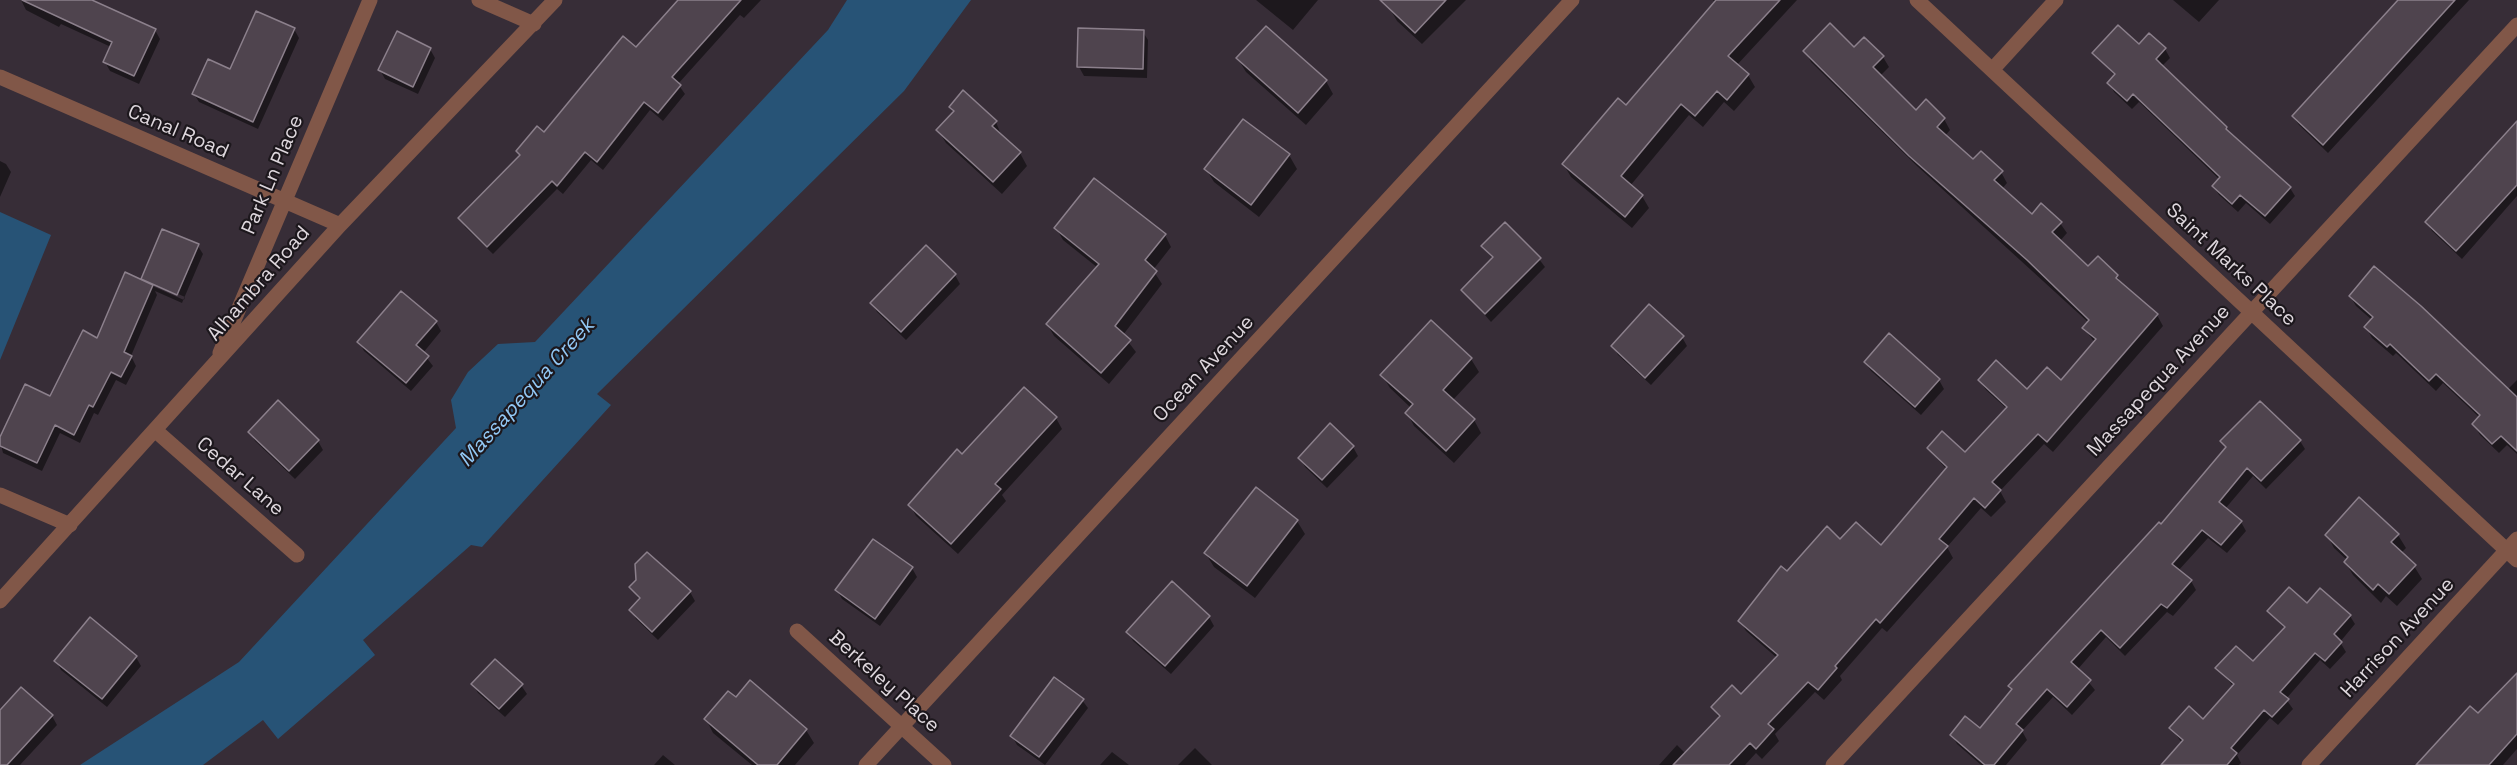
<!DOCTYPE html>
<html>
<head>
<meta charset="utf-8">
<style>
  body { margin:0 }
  canvas { display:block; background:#372d37 }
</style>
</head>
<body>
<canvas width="2517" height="765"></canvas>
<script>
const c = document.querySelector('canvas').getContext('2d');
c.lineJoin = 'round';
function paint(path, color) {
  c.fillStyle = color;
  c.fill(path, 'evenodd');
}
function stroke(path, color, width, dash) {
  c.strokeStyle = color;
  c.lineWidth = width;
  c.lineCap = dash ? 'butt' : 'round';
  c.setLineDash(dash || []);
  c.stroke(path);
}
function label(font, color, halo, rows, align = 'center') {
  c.font = font + ' "Space Grotesk",sans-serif';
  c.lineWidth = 4.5;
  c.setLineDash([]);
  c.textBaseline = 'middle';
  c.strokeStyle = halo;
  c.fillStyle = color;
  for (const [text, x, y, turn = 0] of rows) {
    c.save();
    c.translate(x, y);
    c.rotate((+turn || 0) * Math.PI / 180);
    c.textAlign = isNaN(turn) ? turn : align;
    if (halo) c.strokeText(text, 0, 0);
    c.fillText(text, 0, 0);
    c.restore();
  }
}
paint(new Path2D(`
  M 847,0 L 971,0 L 904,91 L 597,394 L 611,405 L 482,547 L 471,545 L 363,640 L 375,655 L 278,739 L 263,720 L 203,765 L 80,765 L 239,662 L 456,428 L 451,400 L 468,372 L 498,344 L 535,342 L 828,30 Z
  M 0,212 L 51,235 L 0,360 Z`), '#275376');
paint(new Path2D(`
  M 21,0 L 89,0 L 155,30 L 160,39 L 139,84 L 110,71 L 105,62 L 111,47 L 61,24 L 59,27 L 26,10 Z
  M 680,0 L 761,0 L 744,18 L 740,15 L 678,84 L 685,94 L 663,121 L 650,110 L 603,170 L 591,160 L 563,194 L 557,189 L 493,254 L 465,227 L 460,218 L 521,156 L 518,151 L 545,134 L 636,49 Z
  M 1256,0 L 1318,0 L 1293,30 Z
  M 1399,0 L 1466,0 L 1422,44 L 1397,21 L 1390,9 Z
  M 1713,0 L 1797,0 L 1737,65 L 1748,75 L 1755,87 L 1734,111 L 1724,102 L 1703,127 L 1689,115 L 1630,186 L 1642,196 L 1649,208 L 1632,228 L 1571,177 L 1564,165 L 1626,107 L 1715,3 Z
  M 2173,0 L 2219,0 L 2199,22 Z
  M 2402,0 L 2469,0 L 2328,153 L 2299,125 L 2293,117 Z
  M 1266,28 L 1326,81 L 1333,94 L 1306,125 L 1246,72 L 1238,59 Z
  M 294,29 L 299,38 L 258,129 L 199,102 L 194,94 Z
  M 1080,30 L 1143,32 L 1148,40 L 1147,78 L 1084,76 L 1079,67 Z
  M 2139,46 L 2165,49 L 2170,58 L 2161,67 L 2226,128 L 2230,135 L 2290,188 L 2295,196 L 2270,224 L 2246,203 L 2238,212 L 2219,195 L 2214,187 L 2220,180 L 2139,102 L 2132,109 L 2114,92 L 2109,83 L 2115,76 L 2094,53 Z
  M 430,49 L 435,58 L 418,94 L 385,79 L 380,70 Z
  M 1854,49 L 1883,57 L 1889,67 L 1880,76 L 1916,112 L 1926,101 L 1944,119 L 1950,130 L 1945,136 L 1973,161 L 2001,172 L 2007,183 L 2002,189 L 2032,216 L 2060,223 L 2067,233 L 2060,241 L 2088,268 L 2117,276 L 2122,285 L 2157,315 L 2163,326 L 2053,452 L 2044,444 L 2000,491 L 2006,502 L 1991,517 L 1981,508 L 1947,547 L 1953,558 L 1887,632 L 1882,628 L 1840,676 L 1842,680 L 1824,700 L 1815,692 L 1775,734 L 1779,741 L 1762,759 L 1756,753 L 1745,765 L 1659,765 L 1677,745 L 1686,754 L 1719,718 L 1713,708 L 1741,696 L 1777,658 L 1746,631 L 1740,621 L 1787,573 L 1841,541 L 1881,547 L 1947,470 L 1928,448 L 1965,454 L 2007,409 L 1986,390 L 1979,380 L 2027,391 L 2062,382 L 2095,343 L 2084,328 L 2089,323 L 1917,166 L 1811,62 L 1805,51 Z
  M 950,107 L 996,122 L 1002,137 L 1020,153 L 1027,166 L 1002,194 L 946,143 L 938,130 L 954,113 Z
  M 1243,121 L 1289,155 L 1297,169 L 1259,217 L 1214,182 L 1206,169 Z
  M 2517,124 L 2517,196 L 2462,259 L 2432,231 L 2427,223 Z
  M 0,161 L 6,164 L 11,172 L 0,197 Z
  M 1056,228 L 1165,235 L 1171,247 L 1153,270 L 1162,284 L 1123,335 L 1136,352 L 1109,384 L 1054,336 L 1047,324 L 1098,268 L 1063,240 Z
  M 198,246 L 203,254 L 182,303 L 155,291 L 157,295 L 131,356 L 136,366 L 126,385 L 116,380 L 98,415 L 94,413 L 80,443 L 60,433 L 42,471 L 3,453 L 0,441 L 50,398 L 144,283 L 142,279 ZM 148,281 L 185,297 L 184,300 L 148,284 Z
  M 1483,246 L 1539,259 L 1545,267 L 1491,322 L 1463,290 L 1493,259 Z
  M 955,275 L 960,284 L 906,340 L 877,312 L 872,303 Z
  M 2350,296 L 2507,390 L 2517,380 L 2517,454 L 2507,445 L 2499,453 L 2480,435 L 2474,425 L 2480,418 L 2443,383 L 2436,391 L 2396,353 L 2393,356 L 2372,338 L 2366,327 L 2372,320 L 2356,306 Z
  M 436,322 L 441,331 L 423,353 L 433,366 L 411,391 L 364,351 L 359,342 Z
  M 1682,337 L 1687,346 L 1651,385 L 1618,355 L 1613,346 Z
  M 1471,359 L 1479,372 L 1452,401 L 1474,420 L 1481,433 L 1454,463 L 1414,426 L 1407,413 L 1411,408 L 1390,388 L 1382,375 Z
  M 1865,362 L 1939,380 L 1944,389 L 1921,415 L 1871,371 Z
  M 1056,418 L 1062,429 L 1002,495 L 1006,501 L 958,554 L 916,516 L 910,505 L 962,456 Z
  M 1330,426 L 1353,447 L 1358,456 L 1327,488 L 1305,467 L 1300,458 Z
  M 250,432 L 318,441 L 323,450 L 295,479 L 255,441 Z
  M 2300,441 L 2305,449 L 2266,489 L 2253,476 L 2225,509 L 2241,522 L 2246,531 L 2227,553 L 2208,538 L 2178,571 L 2191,581 L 2196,590 L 2173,616 L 2167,612 L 2125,656 L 2106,637 L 2078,669 L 2095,690 L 2072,715 L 2053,697 L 2022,731 L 2027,740 L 2006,765 L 1981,765 L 1957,744 L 1952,735 L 1980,730 L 2013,691 L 2010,686 L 2161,526 L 2226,449 L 2222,442 Z
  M 1297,521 L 1305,534 L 1255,598 L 1214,567 L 1206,554 Z
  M 2327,535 L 2398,535 L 2406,548 L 2401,553 L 2414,566 L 2422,579 L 2397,606 L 2386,596 L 2381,603 L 2353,575 L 2345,562 L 2347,560 L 2334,548 Z
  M 647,554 L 690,592 L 695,601 L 658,640 L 636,619 L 631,610 L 640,601 L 631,587 L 637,581 Z
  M 912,568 L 917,577 L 880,626 L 842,599 L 837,590 Z
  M 2307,605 L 2350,616 L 2355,624 L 2340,642 L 2346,652 L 2330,669 L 2320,660 L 2286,699 L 2293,709 L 2278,725 L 2270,718 L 2237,755 L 2241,763 L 2239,765 L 2163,765 L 2182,743 L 2171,728 L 2203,721 L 2234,687 L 2217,668 L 2253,663 L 2285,629 L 2269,611 Z
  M 1209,617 L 1214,626 L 1171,674 L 1133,641 L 1128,632 Z
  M 136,657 L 141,666 L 107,707 L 61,670 L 56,661 Z
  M 2517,675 L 2517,749 L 2503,765 L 2418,765 L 2478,715 Z
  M 750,682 L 806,730 L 814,743 L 795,765 L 752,765 L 713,733 L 706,719 L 736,699 Z
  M 473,684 L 521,685 L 527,694 L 505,717 L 478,693 Z
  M 1082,700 L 1088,708 L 1045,765 L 1017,745 L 1012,736 Z
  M 0,712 L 52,716 L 57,725 L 20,765 L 0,765 Z
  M 1195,748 L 1212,765 L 1178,765 Z
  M 1112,752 L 1129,765 L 1100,765 Z
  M 663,755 L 675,765 L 654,765 Z`), '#0007');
const building = new Path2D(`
  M 22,0 L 92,0 L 156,29 L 134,76 L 103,62 L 112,42 Z
  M 678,0 L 741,0 L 672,77 L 681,85 L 658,113 L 644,102 L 597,162 L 585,152 L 557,186 L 552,181 L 487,247 L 458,218 L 520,155 L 516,151 L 537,126 L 544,132 L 623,36 L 636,47 Z
  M 1380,0 L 1446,0 L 1415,33 Z
  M 1716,0 L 1780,0 L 1728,56 L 1749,74 L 1727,100 L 1717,91 L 1695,116 L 1681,104 L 1621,176 L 1643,195 L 1625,217 L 1562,164 L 1618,98 L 1626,105 Z
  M 2398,0 L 2455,0 L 2323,145 L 2292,116 Z
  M 256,11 L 295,28 L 253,122 L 192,94 L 208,59 L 230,69 Z
  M 1830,23 L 1854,47 L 1864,37 L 1884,56 L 1873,67 L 1916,110 L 1926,99 L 1945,118 L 1937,127 L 1973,159 L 1981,151 L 2003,171 L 1994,180 L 2032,214 L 2041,203 L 2062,222 L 2052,232 L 2088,266 L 2098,256 L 2118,275 L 2116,278 L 2158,314 L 2047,442 L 2038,434 L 1992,482 L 2001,490 L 1985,508 L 1974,498 L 1939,539 L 1948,546 L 1880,623 L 1876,619 L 1835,666 L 1837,668 L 1818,690 L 1808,682 L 1768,724 L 1774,729 L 1756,749 L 1750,743 L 1729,765 L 1673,765 L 1720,716 L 1711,707 L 1732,685 L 1741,694 L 1778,655 L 1738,621 L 1781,566 L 1787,571 L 1827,526 L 1840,539 L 1856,522 L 1881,545 L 1947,467 L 1927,448 L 1942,431 L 1965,452 L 2007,407 L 1978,380 L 1996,360 L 2027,389 L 2047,367 L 2061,380 L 2096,339 L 2082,328 L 2089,320 L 2027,260 L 1909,156 L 1803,51 Z
  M 2118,25 L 2139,44 L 2149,33 L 2166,48 L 2156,59 L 2161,64 L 2227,127 L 2226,129 L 2291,187 L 2265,216 L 2240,195 L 2232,204 L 2212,186 L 2220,177 L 2133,94 L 2127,101 L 2107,83 L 2115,74 L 2092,53 Z
  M 1266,26 L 1327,80 L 1298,113 L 1236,58 Z
  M 1078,28 L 1144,30 L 1143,69 L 1077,67 Z
  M 397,31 L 431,48 L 413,87 L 378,70 Z
  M 963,90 L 997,121 L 992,126 L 1021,152 L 993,182 L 936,130 L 954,111 L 949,107 Z
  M 1243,119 L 1290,154 L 1251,205 L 1204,169 Z
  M 2517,121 L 2517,185 L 2456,251 L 2425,222 Z
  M 1094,178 L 1166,234 L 1145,260 L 1157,271 L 1115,326 L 1131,340 L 1101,373 L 1046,324 L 1099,264 L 1054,228 Z
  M 1505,222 L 1541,258 L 1485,314 L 1461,290 L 1493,257 L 1481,246 Z
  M 162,229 L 199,244 L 177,295 L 141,279 Z
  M 926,245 L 956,274 L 901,332 L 870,303 Z
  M 2374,266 L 2421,306 L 2517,397 L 2517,451 L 2501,436 L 2492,444 L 2472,424 L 2480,415 L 2436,374 L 2429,381 L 2390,344 L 2387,347 L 2364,327 L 2373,317 L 2349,296 Z
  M 125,272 L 153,285 L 124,352 L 132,356 L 121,377 L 111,372 L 93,407 L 89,405 L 74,435 L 55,425 L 37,463 L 0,446 L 0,437 L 25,384 L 50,396 L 83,330 L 97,338 Z
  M 401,291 L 437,321 L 416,345 L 429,356 L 406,383 L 357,342 Z
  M 1649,304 L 1684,336 L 1645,378 L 1611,346 Z
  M 1431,320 L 1472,358 L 1443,390 L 1475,419 L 1446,451 L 1405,413 L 1413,404 L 1380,375 Z
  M 1889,333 L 1940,379 L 1915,407 L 1864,362 Z
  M 1024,387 L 1057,417 L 995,484 L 1001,489 L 951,544 L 908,505 L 957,449 L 962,454 Z
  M 278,400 L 319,440 L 289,471 L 248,432 Z
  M 2260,401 L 2301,440 L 2261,481 L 2247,468 L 2219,502 L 2242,521 L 2221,545 L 2202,530 L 2172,564 L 2192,580 L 2167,608 L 2161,604 L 2120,648 L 2101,630 L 2071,662 L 2091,680 L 2067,707 L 2047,689 L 2016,724 L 2023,730 L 1994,765 L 1985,765 L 1950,735 L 1965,716 L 1980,728 L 2012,689 L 2008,686 L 2159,522 L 2161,524 L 2226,447 L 2220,441 Z
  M 1330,423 L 1354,446 L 1322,480 L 1298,458 Z
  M 1256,487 L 1298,520 L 1247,586 L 1204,553 Z
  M 2359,497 L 2399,534 L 2391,542 L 2416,565 L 2389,594 L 2378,584 L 2373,590 L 2344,562 L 2348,557 L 2325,535 Z
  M 873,539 L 913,567 L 875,619 L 835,590 Z
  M 647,552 L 691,591 L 652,632 L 629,610 L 640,598 L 629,587 L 636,580 L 635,564 Z
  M 1172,581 L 1210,616 L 1165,666 L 1126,632 Z
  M 2289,587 L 2307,603 L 2320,588 L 2351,615 L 2334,634 L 2342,642 L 2325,661 L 2315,653 L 2280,692 L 2289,699 L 2272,717 L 2264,710 L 2231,748 L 2237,753 L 2227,765 L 2161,765 L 2183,740 L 2169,728 L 2189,706 L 2203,719 L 2234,684 L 2215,668 L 2236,646 L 2253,661 L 2285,627 L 2267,611 Z
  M 90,617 L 137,656 L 102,699 L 54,661 Z
  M 495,659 L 523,684 L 499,709 L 471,684 Z
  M 2517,673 L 2517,734 L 2489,765 L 2416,765 L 2470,706 L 2478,713 Z
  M 1054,677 L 1084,699 L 1039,757 L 1010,736 Z
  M 750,680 L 807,729 L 777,765 L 758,765 L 704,719 L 728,691 L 736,697 Z
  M 21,687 L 53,715 L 7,765 L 0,765 L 0,710 Z`);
paint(building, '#4f444e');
stroke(building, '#8c808c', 1.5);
stroke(new Path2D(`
  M 479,0 L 534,24
  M 1917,0 L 2517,560
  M 1992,70 L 2056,0
  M 0,77 L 340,225
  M 220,353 L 370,0
  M 156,431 L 297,555
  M 0,495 L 70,525
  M 0,601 L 340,225 L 555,0
  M 797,631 L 944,765
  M 866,765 L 1572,0
  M 1833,765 L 2517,25
  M 2309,765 L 2517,539`), '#815748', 15);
label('20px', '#ded7dd', '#1c171c', [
  ["Canal Road",178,132,23],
  ["Park Ln Place",273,175,-67],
  ["Saint Marks Place",2231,265,43],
  ["Alhambra Road",259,284,-49],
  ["Ocean Avenue",1204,369,-47],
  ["Massapequa Avenue",2159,381,-47],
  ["Cedar Lane",240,477,41],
  ["Harrison Avenue",2398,638,-47],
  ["Berkeley Place",884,682,42]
]);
label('italic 21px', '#92c8f5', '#1c171c', [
  ["Massapequa Creek",527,393,-48]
]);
</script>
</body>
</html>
